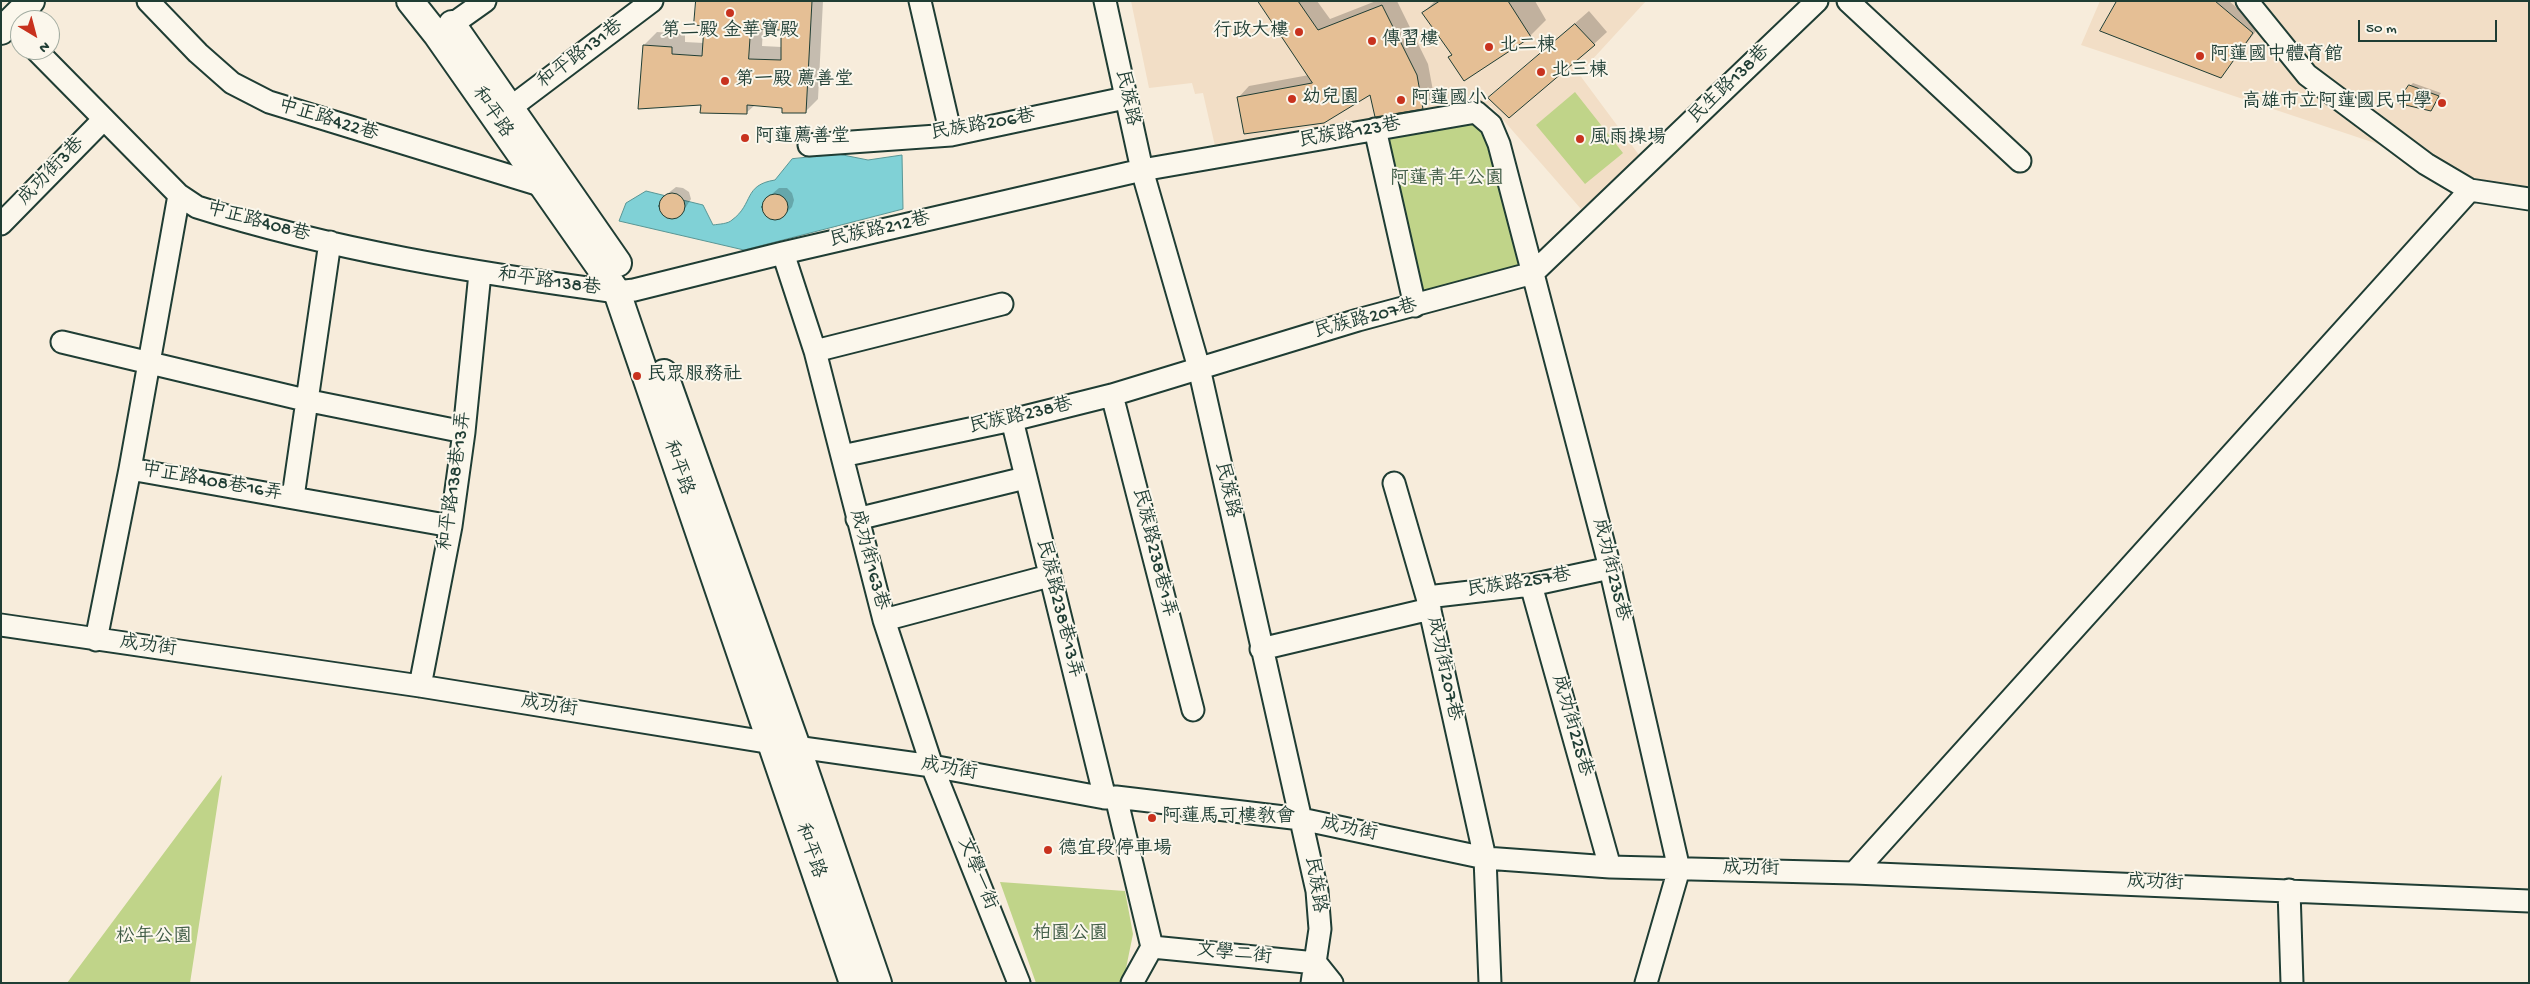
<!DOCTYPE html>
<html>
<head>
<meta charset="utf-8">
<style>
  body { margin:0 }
  #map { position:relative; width:2530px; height:984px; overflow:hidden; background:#f7ecdb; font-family:"Gochi Hand",sans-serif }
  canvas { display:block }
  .frame { position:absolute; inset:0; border:2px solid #1f3d34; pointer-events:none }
  .north { position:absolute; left:10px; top:10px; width:50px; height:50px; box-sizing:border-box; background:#fbf7ec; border:1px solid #a3ada2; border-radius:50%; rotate:143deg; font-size:14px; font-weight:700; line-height:20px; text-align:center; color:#1f3d34 }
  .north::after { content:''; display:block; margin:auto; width:18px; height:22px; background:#c8321e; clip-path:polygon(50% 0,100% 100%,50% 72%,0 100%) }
  .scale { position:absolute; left:2358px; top:20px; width:139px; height:22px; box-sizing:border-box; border:2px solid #1f3d34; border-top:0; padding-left:6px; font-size:15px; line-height:18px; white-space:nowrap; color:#1f3d34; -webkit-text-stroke:4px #fbf7ec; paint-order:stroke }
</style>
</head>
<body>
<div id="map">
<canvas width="2530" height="984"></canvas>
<div class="frame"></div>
<div class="north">N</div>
<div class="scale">50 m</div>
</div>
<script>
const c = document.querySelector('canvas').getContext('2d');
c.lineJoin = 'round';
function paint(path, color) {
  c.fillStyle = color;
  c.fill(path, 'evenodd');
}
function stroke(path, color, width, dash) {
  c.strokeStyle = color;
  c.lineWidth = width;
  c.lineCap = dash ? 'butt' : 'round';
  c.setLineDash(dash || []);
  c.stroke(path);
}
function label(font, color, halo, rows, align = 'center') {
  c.font = font + ' "Gochi Hand","LXGW WenKai TC",sans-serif';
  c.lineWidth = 4;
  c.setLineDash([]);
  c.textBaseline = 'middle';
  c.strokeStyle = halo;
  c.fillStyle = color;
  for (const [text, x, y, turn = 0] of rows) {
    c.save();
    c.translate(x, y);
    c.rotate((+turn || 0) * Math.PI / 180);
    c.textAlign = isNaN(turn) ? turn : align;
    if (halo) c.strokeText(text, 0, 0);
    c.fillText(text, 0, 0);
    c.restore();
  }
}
paint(new Path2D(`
  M 1131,1 L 1646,1 L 1579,74 L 1642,159 L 1581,209 L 1491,106 L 1451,109 L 1215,146 L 1203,93 L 1195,94 L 1192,83 L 1149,88 Z
  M 2100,1 L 2235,1 L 2303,79 L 2393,149 L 2081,45 Z
  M 2254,1 L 2529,1 L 2529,190 L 2485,182 L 2446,167 L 2321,79 Z`), '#f2dec6');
paint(new Path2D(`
  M 1575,92 L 1623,153 L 1585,184 L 1536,125 Z
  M 1473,123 L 1489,138 L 1520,270 L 1424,293 L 1383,136 Z
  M 222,775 L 190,983 L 67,983 Z
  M 1000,882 L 1125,891 L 1133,934 L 1123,983 L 1036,983 Z`), '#c0d489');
const water = new Path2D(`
  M 838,154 L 868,160 L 902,155 L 903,209 L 744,250 L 619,221 L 626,203 L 646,191 L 703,205 L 713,225 C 719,224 728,224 732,220 C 754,204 743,185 775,180 L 792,159 Z`);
paint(water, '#80d1d6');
stroke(water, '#599695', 1);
paint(new Path2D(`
  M 698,1 L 823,1 L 818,99 L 805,112 L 783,107 L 755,105 L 746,113 L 702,104 L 644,45 L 657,32 L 685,34 L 685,42 L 704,43 L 705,24 ZM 763,28 L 782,29 L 782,47 L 762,46 Z
  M 1260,1 L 1317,1 L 1330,19 L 1376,1 L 1397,1 L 1428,64 L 1434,96 L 1422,107 L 1371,93 L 1238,98 L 1249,86 L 1309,75 Z
  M 1435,1 L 1535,1 L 1546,20 L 1530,36 L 1449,57 L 1453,54 L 1423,13 Z
  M 2118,1 L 2229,1 L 2259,27 L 2221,76 Z
  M 1589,11 L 1607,32 L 1594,44 L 1490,98 Z
  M 2413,83 L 2441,93 L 2430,110 L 2410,86 Z
  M 676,187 L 683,188 L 689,192 L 691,199 L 682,213 L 675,217 L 668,217 L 662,213 L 660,205 L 662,198 Z
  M 779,188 L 787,188 L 792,193 L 794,200 L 792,207 L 785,214 L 778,218 L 771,218 L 765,213 L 763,206 L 766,199 Z`), '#0003');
const building = new Path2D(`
  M 696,1 L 812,1 L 806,113 L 782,113 L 782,108 L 747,105 L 747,114 L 700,113 L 701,105 L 638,109 L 643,45 L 672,47 L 672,54 L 702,56 L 704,26 L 694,25 ZM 751,29 L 781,30 L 781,60 L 749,59 Z
  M 1258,1 L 1298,1 L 1318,30 L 1382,5 L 1417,75 L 1423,109 L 1375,117 L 1370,95 L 1324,123 L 1244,134 L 1237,97 L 1312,83 Z
  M 1440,1 L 1508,1 L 1531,37 L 1464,81 L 1448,57 L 1452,55 L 1422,13 Z
  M 2117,1 L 2215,1 L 2253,33 L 2221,78 L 2100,31 Z
  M 1575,24 L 1595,45 L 1509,118 L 1488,98 Z
  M 2409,85 L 2439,96 L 2431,111 L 2397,103 Z
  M659 206a13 13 0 1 1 26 0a13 13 0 1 1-26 0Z
  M762 207a13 13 0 1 1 26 0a13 13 0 1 1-26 0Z`);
paint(building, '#e5bf95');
stroke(building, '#1f3d34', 1);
const minor = new Path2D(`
  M 148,1 L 198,53 L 232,83 L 269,102 L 540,185
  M 920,1 L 951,135
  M 1105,1 L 1142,170 L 1199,368 L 1317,891 L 1320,929 L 1312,983
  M 1848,1 L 2020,161
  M 2247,1 L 2307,75 L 2426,164 L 2470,190 L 2529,199
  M 440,33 L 485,1
  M 36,50 L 179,195 L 197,207 C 333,250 476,273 617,292 L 634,290 L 783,253 L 1142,170 L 1476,112 L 1491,125 L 1499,144 L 1610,568 L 1679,869 L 1646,983
  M 510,108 L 652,1
  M 1375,129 L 1415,306
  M 809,145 L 951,135 L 1125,98
  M 1,224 L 103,120
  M 783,253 L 815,351 L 884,620 L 932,766 L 1019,983
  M 62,342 L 305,400 L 464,432
  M 815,351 L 1002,304
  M 1112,395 L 1193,710
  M 1012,420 L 1105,798
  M 842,456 L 1012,420 L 1112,395 L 1358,320 L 1533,273 L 1817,1
  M 130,469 L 451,526
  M 1394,483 L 1427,597 L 1485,858 L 1490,983
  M 293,497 L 330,242
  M 857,519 L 1025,478
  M 1531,585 L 1610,867
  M 1427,597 L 1531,585 L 1610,568
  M 884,620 L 1049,576
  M 1,625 L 420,686 L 797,747 L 932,766 L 1105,798 L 1116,797 L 1301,819 L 1485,858 L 1610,867 L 1854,873 L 2529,901
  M 96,640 L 130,469 L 179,195
  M 1261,649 L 1430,609
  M 420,686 L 451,526 L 464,432 L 480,273
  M 1116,797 L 1152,947 L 1316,963 L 1332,983
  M 1854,873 L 2470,190
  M 2289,890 L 2292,983
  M 1132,983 L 1152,947`);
const major = new Path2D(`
  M 410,1 L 437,35 L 617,292 L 853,983
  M 452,24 L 618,263
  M 1,31 L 31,1
  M 664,373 L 797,747 L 878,983`);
stroke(minor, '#1f3d34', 25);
stroke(major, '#1f3d34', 30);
stroke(minor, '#fbf7ec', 21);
stroke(major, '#fbf7ec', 26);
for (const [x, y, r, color] of [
  [730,13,5,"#c8321e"],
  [1299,32,5,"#c8321e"],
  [1372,41,5,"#c8321e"],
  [1489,47,5,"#c8321e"],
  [2200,56,5,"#c8321e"],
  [1541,72,5,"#c8321e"],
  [725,81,5,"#c8321e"],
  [1292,99,5,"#c8321e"],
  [1401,100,5,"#c8321e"],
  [2442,103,5,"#c8321e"],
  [745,138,5,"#c8321e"],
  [1580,139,5,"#c8321e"],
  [637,376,5,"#c8321e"],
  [1152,818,5,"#c8321e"],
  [1048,850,5,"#c8321e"]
]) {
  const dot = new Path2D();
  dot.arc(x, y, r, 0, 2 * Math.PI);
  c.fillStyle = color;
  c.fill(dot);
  stroke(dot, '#fbf7ec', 2);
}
label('19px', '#1f3d34', '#fbf7ec', [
  ["第二殿 金華寶殿",730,32,"center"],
  ["行政大樓",1289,32,"right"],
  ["傳習樓",1382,41],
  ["北二棟",1499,47],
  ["阿蓮國中體育館",2210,56],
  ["北三棟",1551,72],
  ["第一殿 薦善堂",735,81],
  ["幼兒園",1302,99],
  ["阿蓮國小",1411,100],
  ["高雄市立阿蓮國民中學",2432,103,"right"],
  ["阿蓮薦善堂",755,138],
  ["風雨操場",1590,139],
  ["民眾服務社",647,376],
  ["阿蓮馬可樓教會",1162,818],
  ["德宜段停車場",1058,850]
], 'left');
label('19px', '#1f3d34', '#fbf7ec', [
  ["和平路131巷",581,55,-37],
  ["民生路138巷",1730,85,-44],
  ["民族路",1126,98,78],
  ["和平路",491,113,56],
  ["中正路422巷",328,121,17],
  ["民族路206巷",983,126,-10],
  ["民族路123巷",1350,134,-10],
  ["成功街3巷",52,172,-46],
  ["中正路408巷",258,223,15],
  ["民族路212巷",880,231,-13],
  ["和平路138巷",549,283,8],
  ["民族路207巷",1366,320,-15],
  ["民族路238巷",1021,417,-13],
  ["和平路",677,468,71],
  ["和平路138巷13弄",456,481,-82],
  ["中正路408巷16弄",212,483,10],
  ["民族路",1226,490,77],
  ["民族路238巷1弄",1153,553,76],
  ["成功街163巷",868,560,75],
  ["成功街235巷",1610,570,76],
  ["民族路257巷",1519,584,-9],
  ["民族路238巷13弄",1058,609,76],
  ["成功街",148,647,8],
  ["成功街207巷",1443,669,78],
  ["成功街",549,707,9],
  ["成功街225巷",1571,726,74],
  ["成功街",949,770,10],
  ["成功街",1349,830,12],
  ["和平路",809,851,71],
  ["成功街",1751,870,1],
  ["文學一街",976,874,68],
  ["成功街",2155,884,2],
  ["民族路",1314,885,81],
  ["文學二街",1234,955,6]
]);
label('19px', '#3f5b45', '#fbf7ec', [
  ["阿蓮青年公園",1447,180],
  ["柏園公園",1070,935],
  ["松年公園",154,938]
]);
</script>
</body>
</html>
